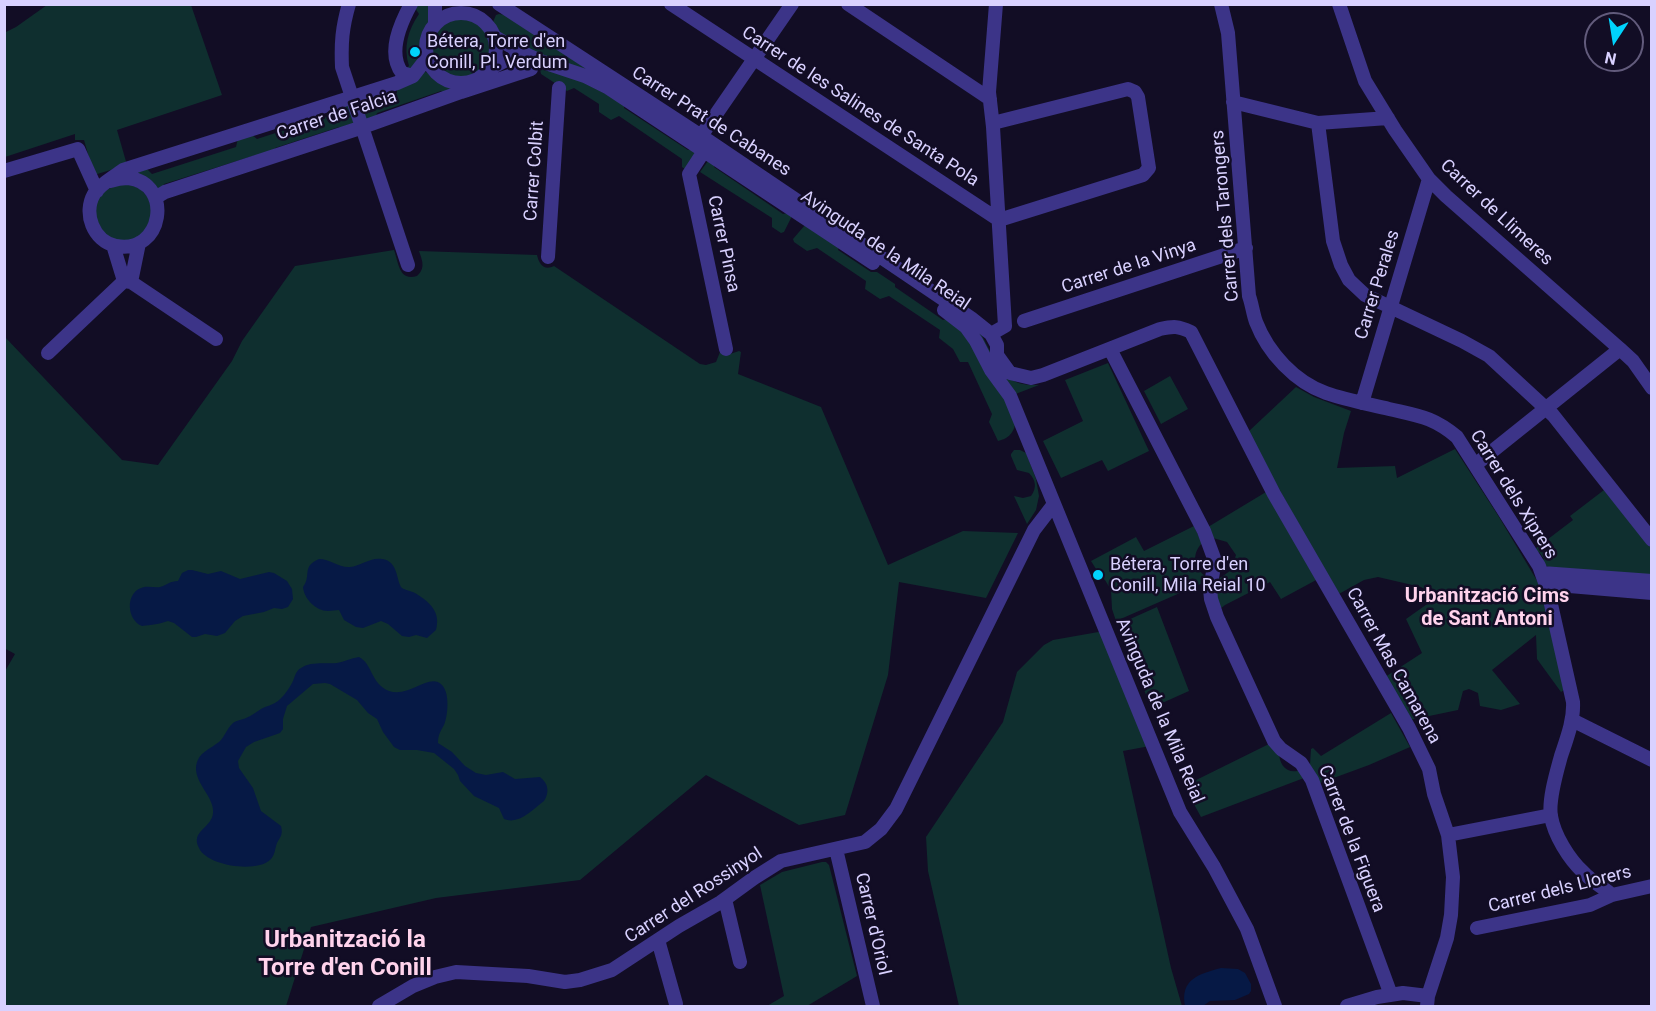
<!DOCTYPE html>
<html>
<head>
<meta charset="utf-8">
<style>
  body { margin:0 }
  #map { position:relative; width:1656px; height:1011px; overflow:hidden; background:#120d25; font-family:Roboto,sans-serif }
  canvas { display:block }
  .frame { position:absolute; inset:0; border:6px solid #d9d1ff; pointer-events:none }
  .north { position:absolute; left:1584px; top:12px; width:60px; height:60px; box-sizing:border-box; background:#120d25; border:2px solid #625b7c; border-radius:50%; rotate:192deg; font-size:16px; font-weight:700; line-height:24px; text-align:center; color:#d9d1ff }
  .north::after { content:''; display:block; margin:auto; width:21px; height:27px; background:#00d3fc; clip-path:polygon(50% 0,100% 100%,50% 72%,0 100%) }
</style>
</head>
<body>
<div id="map">
<canvas width="1656" height="1011"></canvas>
<div class="frame"></div>
<div class="north">N</div>
</div>
<script>
const c = document.querySelector('canvas').getContext('2d');
c.lineJoin = 'round';
function paint(path, color) {
  c.fillStyle = color;
  c.fill(path, 'evenodd');
}
function stroke(path, color, width, dash) {
  c.strokeStyle = color;
  c.lineWidth = width;
  c.lineCap = dash ? 'butt' : 'round';
  c.setLineDash(dash || []);
  c.stroke(path);
}
function label(font, color, halo, rows, align = 'center') {
  c.font = font + ' Roboto,sans-serif';
  c.lineWidth = 5;
  c.setLineDash([]);
  c.textBaseline = 'middle';
  c.strokeStyle = halo;
  c.fillStyle = color;
  for (const [text, x, y, turn = 0] of rows) {
    c.save();
    c.translate(x, y);
    c.rotate((+turn || 0) * Math.PI / 180);
    c.textAlign = isNaN(turn) ? turn : align;
    if (halo) c.strokeText(text, 0, 0);
    c.fillText(text, 0, 0);
    c.restore();
  }
}
paint(new Path2D(`
  M 47,5 L 191,5 L 222,95 L 117,130 L 127,165 L 94,175 L 84,140 L 75,140 L 75,134 L 5,157 L 4,33 L 16,27 Z
  M 418,5 L 429,5 L 429,20 L 423,40 L 422,54 L 416,68 L 405,69 L 409,66 C 403,47 408,30 419,14 L 415,8 Z
  M 499,14 L 506,15 L 978,328 C 986,342 1000,376 1016,382 C 1023,385 1032,385 1039,385 L 1013,395 L 959,317 L 587,71 L 544,58 L 505,40 L 493,22 L 496,15 Z
  M432 49a30 30 0 1 1 60 0a30 30 0 1 1-60 0Z
  M 542,68 L 574,76 L 624,104 L 624,108 L 688,150 L 692,149 L 697,153 L 686,170 L 682,167 L 682,159 L 619,116 L 611,120 L 599,112 L 599,104 L 574,88 L 567,91 L 541,74 L 540,69 Z
  M 425,72 L 430,73 L 441,84 L 453,88 L 447,96 L 441,91 L 377,113 L 375,120 L 370,121 L 364,118 L 360,103 L 362,100 L 369,98 L 373,102 L 392,97 L 394,93 L 397,93 L 397,88 Z
  M 348,105 L 355,124 L 345,131 L 339,127 L 275,148 L 273,156 L 256,155 L 164,184 L 162,192 L 134,175 L 136,172 L 146,168 L 152,174 L 236,147 L 238,138 L 251,134 L 257,139 L 334,114 L 336,106 Z
  M 708,161 L 714,164 L 714,167 L 783,214 L 788,213 L 792,216 L 784,232 L 781,233 L 772,227 L 772,218 L 700,172 Z
  M 122,184 C 144,186 147,194 155,214 L 141,239 L 112,242 C 108,238 100,233 98,228 C 96,225 96,222 96,218 C 93,198 103,189 122,184 Z
  M 805,225 L 839,247 L 838,250 L 871,272 L 877,272 L 895,284 L 895,287 L 943,320 L 947,319 L 961,329 L 1006,399 L 1015,425 C 1013,434 1007,439 998,441 L 989,422 L 992,414 L 968,362 L 960,362 L 953,349 L 939,338 L 940,330 L 889,296 L 880,299 L 865,289 L 866,281 L 817,248 L 807,251 L 794,242 L 793,239 Z
  M 394,250 C 399,264 399,281 417,276 C 426,268 422,260 419,251 L 537,255 C 539,264 544,271 554,266 L 700,364 L 706,365 L 716,362 L 720,352 L 730,354 L 739,351 L 741,352 L 738,374 L 821,407 L 888,565 L 963,531 L 1018,533 L 986,598 L 899,582 L 888,675 L 845,815 L 799,825 L 706,775 L 580,880 L 436,898 L 311,927 L 286,1006 L 5,1006 L 4,673 L 15,654 L 4,648 L 4,336 L 122,460 L 158,465 L 232,361 L 242,341 L 295,266 Z
  M 1108,363 L 1149,451 L 1108,471 L 1102,460 L 1061,478 L 1043,441 L 1083,421 L 1065,380 Z
  M 1170,376 L 1188,409 L 1161,424 L 1144,391 Z
  M 1296,387 L 1314,397 L 1351,411 L 1344,433 L 1337,468 L 1395,466 L 1397,478 L 1455,449 L 1499,517 L 1539,584 L 1550,624 L 1564,690 L 1561,692 L 1537,659 L 1536,635 L 1492,670 L 1520,704 L 1501,710 L 1480,706 L 1478,693 L 1469,689 L 1463,691 L 1458,710 L 1410,720 L 1385,677 L 1422,653 L 1406,619 L 1430,602 L 1427,591 L 1421,587 L 1378,577 L 1364,580 L 1337,595 L 1248,432 Z
  M 1014,450 L 1020,450 L 1026,453 L 1036,479 L 1039,496 L 1036,510 L 1027,524 L 1014,496 L 1023,498 L 1031,496 C 1037,488 1036,480 1029,473 L 1017,470 L 1011,456 L 1011,454 Z
  M 1604,490 L 1651,548 L 1651,575 L 1554,568 L 1545,566 L 1540,562 L 1544,559 L 1539,552 L 1535,553 L 1535,549 L 1573,520 L 1570,516 Z
  M 1266,492 L 1318,579 L 1281,599 L 1270,582 L 1225,605 L 1220,609 L 1216,596 L 1217,580 L 1230,571 L 1236,555 L 1227,542 L 1213,538 L 1208,527 Z
  M 1194,526 L 1202,543 C 1191,555 1194,567 1206,577 L 1205,582 L 1116,621 L 1112,609 L 1111,590 L 1105,580 L 1101,577 L 1091,561 L 1136,537 L 1144,551 Z
  M 1157,607 L 1189,691 L 1151,708 L 1119,624 Z
  M 1104,631 L 1150,746 L 1123,751 L 1171,968 L 1182,1006 L 959,1006 L 928,871 L 926,837 L 1003,722 L 1017,672 L 1044,645 L 1053,640 Z
  M 1391,713 L 1410,747 L 1369,765 L 1320,783 L 1310,765 L 1311,749 L 1313,748 L 1321,756 Z
  M 1269,744 L 1279,752 C 1279,765 1287,775 1301,770 L 1304,778 L 1201,817 L 1184,786 Z
  M 822,862 L 826,862 L 829,865 L 857,976 L 807,1006 L 767,1006 L 784,996 L 760,885 L 782,872 Z`), '#0f2f2f');
paint(new Path2D(`
  M 319,559 C 330,559 339,568 350,567 C 361,566 370,557 382,559 C 399,561 396,582 402,588 C 405,590 411,591 415,593 C 430,602 441,612 436,630 L 427,638 L 416,635 L 409,637 L 402,636 L 388,624 L 381,621 L 363,628 L 356,627 L 344,620 L 339,610 C 335,610 332,611 328,611 C 316,611 304,599 303,587 C 312,575 301,567 319,559 Z
  M 188,570 L 192,570 L 208,574 L 221,571 L 240,579 L 269,572 L 274,573 L 287,581 L 292,589 L 293,599 L 288,607 L 282,609 L 274,608 L 264,612 L 243,616 L 235,621 L 225,633 L 217,636 L 205,634 L 196,637 L 192,637 L 174,623 L 168,621 C 159,624 152,625 142,626 C 127,620 125,594 141,588 C 147,585 154,588 160,587 C 167,585 170,581 178,581 L 182,573 Z
  M 359,657 C 373,664 370,683 389,691 C 410,698 429,672 442,685 C 450,693 448,716 444,725 C 440,732 438,735 438,743 L 452,752 L 465,766 L 476,773 L 486,775 L 503,772 L 515,779 L 540,777 C 548,783 550,792 544,801 C 532,810 519,825 504,819 L 499,808 L 474,796 L 460,781 L 458,775 L 454,769 L 434,753 L 417,750 L 400,750 L 394,747 L 383,732 L 377,719 L 368,713 L 357,700 L 330,684 L 325,683 L 313,684 L 287,706 L 283,719 L 283,729 L 280,733 L 254,742 L 246,747 L 238,761 L 239,768 L 253,788 L 261,811 L 281,826 C 283,834 281,836 277,843 C 275,848 275,856 270,860 C 256,873 207,866 199,848 C 190,831 212,828 213,813 C 215,798 195,784 196,767 C 198,753 207,751 216,744 C 224,740 226,729 233,723 C 237,720 241,720 246,718 C 251,716 256,712 261,709 C 266,706 273,705 278,701 C 283,697 289,689 292,683 C 295,678 295,671 301,668 C 310,661 326,664 337,663 C 344,662 351,658 359,657 Z
  M 1221,968 L 1238,969 L 1245,973 L 1251,984 L 1251,991 L 1249,994 L 1235,1000 L 1210,1001 L 1203,1006 L 1185,1006 C 1180,979 1199,974 1221,968 Z`), '#061945');
stroke(new Path2D(`
  M 349,4 C 342,28 341,43 342,67 L 408,265
  M 411,4 C 400,24 387,53 402,73 L 413,76
  M 435,4 L 435,24
  M 499,4 L 703,137 L 971,318 L 991,334 L 997,345 L 997,355 L 1010,373 L 1031,378 L 1043,375 L 1160,329 C 1174,326 1178,326 1191,332 L 1274,494 L 1409,728 L 1429,769 L 1434,794 L 1448,835 L 1453,877 L 1451,915 L 1447,938 L 1428,996 L 1427,1006
  M 671,4 L 999,220 L 1143,175 L 1149,168 L 1138,97 L 1135,92 L 1128,89 L 993,123
  M 848,4 L 990,99
  M 1221,4 L 1228,33 L 1249,296 C 1252,304 1253,314 1256,322 C 1268,353 1295,382 1326,393 C 1346,400 1368,404 1389,409 C 1419,416 1433,417 1457,437 L 1539,566 L 1548,591 L 1573,702 C 1574,720 1567,738 1561,756 C 1557,771 1548,800 1551,816 C 1554,835 1569,859 1583,872 C 1591,881 1603,887 1612,895
  M 1339,4 L 1365,81 L 1395,130 L 1429,179 L 1446,196 L 1620,349 L 1633,361 L 1652,388
  M426 48a35 35 0 1 1 70 0a35 35 0 1 1-70 0Z
  M 495,37 L 517,50 L 543,62 L 585,76 L 607,87 L 873,263
  M 491,68 L 506,60 L 535,62
  M 1233,102 L 1318,123 L 1388,118
  M 1318,123 L 1333,241 L 1341,265 L 1349,280 L 1365,295 L 1462,341 L 1489,356 L 1553,415 L 1652,540
  M 701,136 L 792,4
  M 704,151 L 689,174 L 726,349
  M 4,171 L 78,149 L 97,191
  M 110,181 C 116,179 122,178 128,178 C 174,183 163,255 116,246 C 93,241 83,213 94,194 C 100,184 114,177 123,170 L 397,83 L 413,76 L 427,58
  M 155,198 L 165,192 L 363,127 L 461,92 L 531,69
  M 113,245 L 124,281 L 131,282 L 139,243
  M 548,257 L 559,88
  M 131,282 L 216,339
  M 944,310 L 966,327 L 976,341 L 991,370 L 1010,396 L 1180,812 L 1214,867 L 1247,929 L 1275,1006
  M 1024,321 L 1246,248
  M 991,334 L 1005,326 L 993,127 L 989,92 L 996,4
  M 1110,349 L 1204,531 L 1215,561 L 1210,589 L 1211,599 L 1217,617 L 1274,741 L 1281,749 L 1301,763 L 1312,780 L 1391,995
  M 48,353 L 124,281
  M 1362,403 L 1429,179
  M 1475,465 L 1620,349
  M 1542,573 L 1652,581
  M 1546,584 L 1652,593
  M 1572,720 L 1652,760
  M 1448,835 L 1551,815
  M 836,849 L 873,1006
  M 725,899 L 740,962
  M 1477,928 L 1590,905 L 1612,895 L 1652,886
  M 658,940 L 676,1004
  M 379,1006 L 413,986 L 435,977 L 456,972 L 528,976 L 565,982 L 580,980 L 612,970 L 679,926 L 721,902 L 754,878 L 781,861 L 865,842 L 881,829 L 896,809 L 1034,530 L 1054,504
  M 1347,1006 L 1377,997 L 1403,993 L 1428,996`), '#3c3488', 14);
for (const [x, y, r, color] of [
  [415,52,6,"#00d3fc"],
  [1098,575,6,"#00d3fc"]
]) {
  const dot = new Path2D();
  dot.arc(x, y, r, 0, 2 * Math.PI);
  c.fillStyle = color;
  c.fill(dot);
  stroke(dot, '#120d25', 2);
}
label('18px', '#d9d1ff', '#120d25', [
  ["Bétera, Torre d'en",427,42],
  ["Conill, Pl. Verdum",427,63],
  ["Bétera, Torre d'en",1110,565],
  ["Conill, Mila Reial 10",1110,586]
], 'left');
label('18px', '#d9d1ff', '#120d25', [
  ["Carrer de les Salines de Santa Pola",860,107,33],
  ["Carrer de Falcia",337,116,-18],
  ["Carrer Prat de Cabanes",711,122,33],
  ["Carrer Colbit",535,171,-86],
  ["Carrer de Llimeres",1496,213,43],
  ["Carrer dels Tarongers",1226,216,-95],
  ["Carrer Pinsa",723,244,78],
  ["Avinguda de la Mila Reial",885,251,34],
  ["Carrer de la Vinya",1129,267,-18],
  ["Carrer Perales",1378,285,-73],
  ["Carrer dels Xiprers",1513,495,58],
  ["Carrer Mas Camarena",1393,666,61],
  ["Avinguda de la Mila Reial",1159,711,67],
  ["Carrer de la Figuera",1351,839,69],
  ["Carrer dels Llorers",1560,890,-14],
  ["Carrer del Rossinyol",694,896,-33],
  ["Carrer d'Oriol",872,924,77]
]);
label('bold 20px', '#ffd3ec', '#120d25', [
  ["Urbanització Cims",1487,597],
  ["de Sant Antoni",1487,620]
]);
label('bold 24px', '#ffd3ec', '#120d25', [
  ["Urbanització la",345,941],
  ["Torre d'en Conill",345,969]
]);
</script>
</body>
</html>
